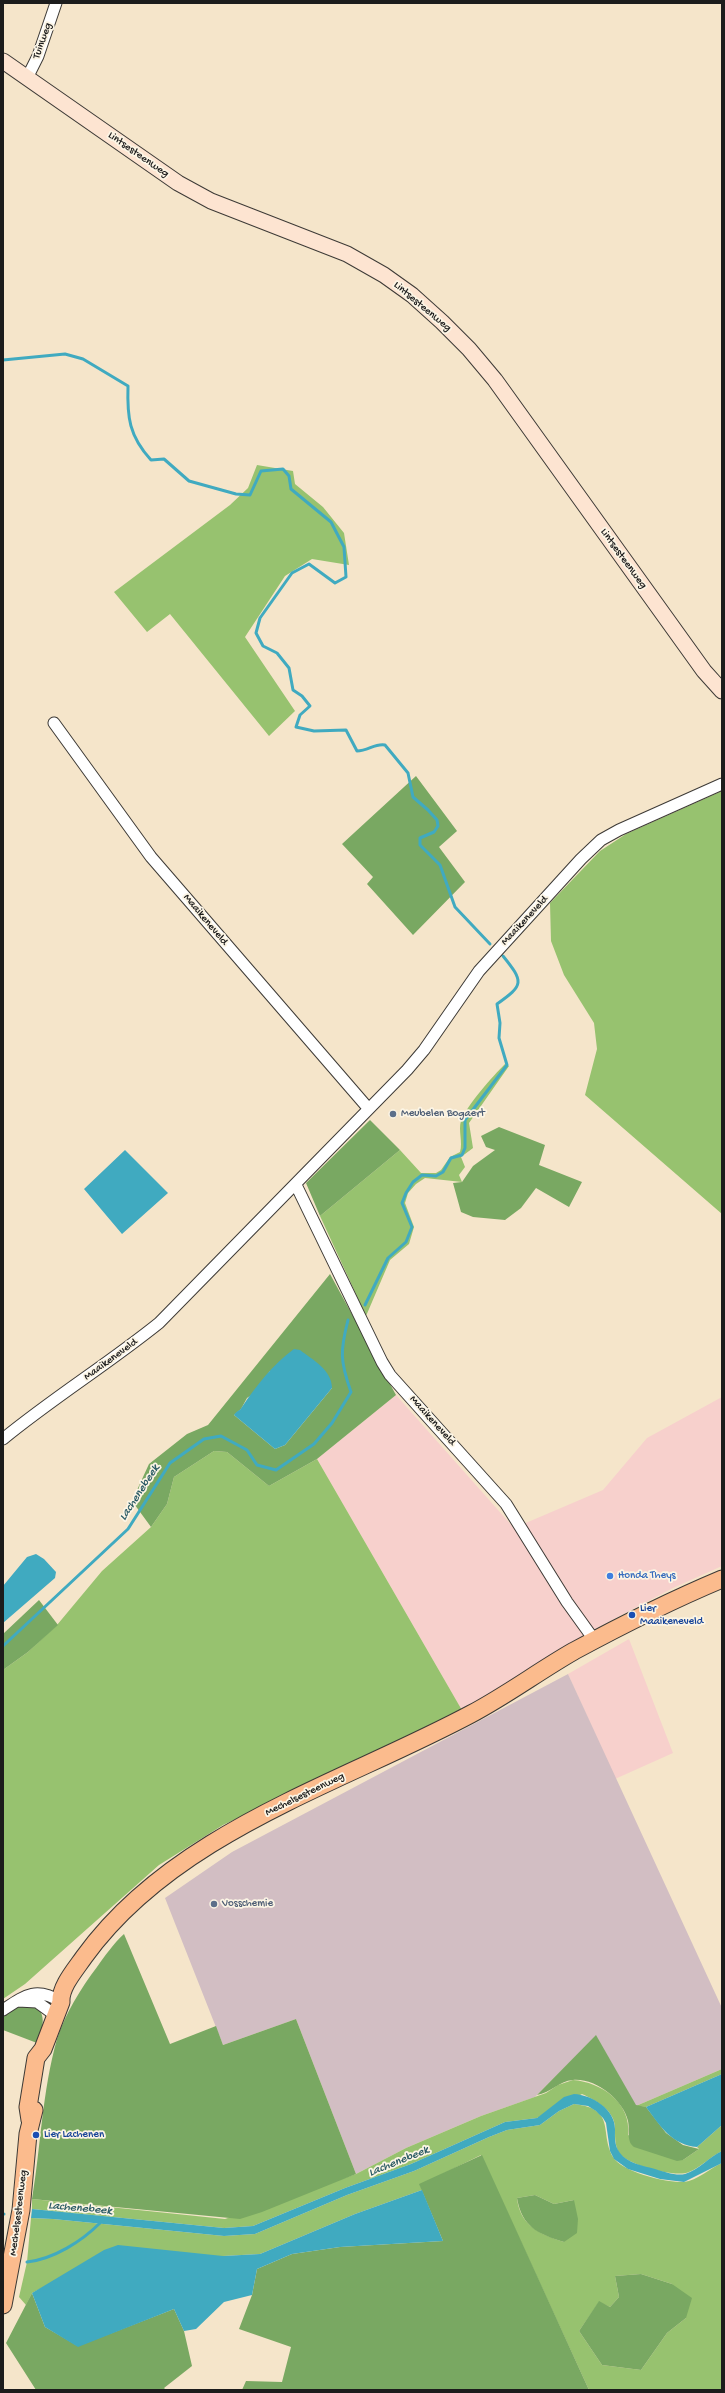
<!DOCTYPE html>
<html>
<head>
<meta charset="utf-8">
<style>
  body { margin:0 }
  #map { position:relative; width:725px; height:2393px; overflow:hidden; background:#f5e5ca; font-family:"Gochi Hand",sans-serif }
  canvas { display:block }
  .frame { position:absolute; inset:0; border:4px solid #1c1c1c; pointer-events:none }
</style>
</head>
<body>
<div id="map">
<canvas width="725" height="2393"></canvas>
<div class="frame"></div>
</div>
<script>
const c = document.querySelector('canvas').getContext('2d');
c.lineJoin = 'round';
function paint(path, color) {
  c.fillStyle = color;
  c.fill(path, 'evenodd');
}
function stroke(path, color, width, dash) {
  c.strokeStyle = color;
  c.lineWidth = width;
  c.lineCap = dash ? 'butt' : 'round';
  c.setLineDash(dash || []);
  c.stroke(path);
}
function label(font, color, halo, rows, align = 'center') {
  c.font = font + ' "Gochi Hand",sans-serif';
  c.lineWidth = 3.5;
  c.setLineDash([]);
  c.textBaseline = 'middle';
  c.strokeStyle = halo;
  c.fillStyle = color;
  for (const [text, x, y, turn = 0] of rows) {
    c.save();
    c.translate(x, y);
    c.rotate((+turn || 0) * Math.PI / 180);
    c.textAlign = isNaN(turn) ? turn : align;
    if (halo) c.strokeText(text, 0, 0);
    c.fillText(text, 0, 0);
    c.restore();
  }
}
paint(new Path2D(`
  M 396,1395 L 514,1528 L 603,1490 L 647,1438 L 722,1397 L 722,1566 L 673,1588 L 597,1628 L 463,1712 L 317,1459 Z
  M 629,1639 L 673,1753 L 615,1779 L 568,1674 Z`), '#f7d0cc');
paint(new Path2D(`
  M 568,1674 L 722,2008 L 722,2069 L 636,2106 L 596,2036 L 535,2097 L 481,2116 L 406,2148 L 356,2174 L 296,2019 L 223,2045 L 165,1898 L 232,1852 Z`), '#d2bec3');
paint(new Path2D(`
  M 257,465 L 293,471 L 295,484 L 323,507 L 344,533 L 349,565 L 312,559 L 285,576 L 245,637 L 295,711 L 269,736 L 170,614 L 147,632 L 114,592 L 230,505 L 248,488 Z
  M 722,791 L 722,1214 L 585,1095 L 597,1049 L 594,1023 L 564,975 L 551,941 L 550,903 L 600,851 L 626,834 Z
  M 505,1064 L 509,1066 L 469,1123 L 473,1148 L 461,1157 L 465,1167 L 459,1175 L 462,1182 L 425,1178 L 416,1184 L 408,1193 L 405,1203 L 414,1227 L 409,1244 L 390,1260 L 366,1316 L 320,1216 L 400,1150 L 421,1173 L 436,1173 L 441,1170 L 450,1157 L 460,1152 C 463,1142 458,1130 461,1121 C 467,1105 493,1076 505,1064 Z
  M 214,1451 L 227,1452 L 269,1486 L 317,1459 L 463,1712 L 223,1825 L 159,1865 L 25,1984 L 3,1999 L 3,1670 L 28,1652 L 57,1625 L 102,1571 L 151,1527 L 167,1504 L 174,1477 Z
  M 722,2069 L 722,2074 L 646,2107 L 636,2106 Z
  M 573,2080 C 601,2082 632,2103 628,2135 L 683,2160 L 699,2149 L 697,2147 L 722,2125 L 722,2151 C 710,2157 701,2167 689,2172 C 675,2178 629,2165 620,2154 C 615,2147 615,2138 615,2130 C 616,2111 597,2101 582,2094 L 537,2118 L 505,2122 L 411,2164 L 345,2188 L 253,2226 L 224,2228 L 32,2209 L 32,2199 L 225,2219 L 356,2174 L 406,2148 L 481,2116 L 546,2093 L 558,2085 Z
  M 574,2104 C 617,2109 599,2132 613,2157 C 622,2172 667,2183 684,2182 C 697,2181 710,2168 722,2163 L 722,2390 L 589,2390 L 481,2155 L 420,2185 L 422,2190 L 355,2214 L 260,2254 L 223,2256 L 51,2283 L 32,2293 L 26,2305 L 19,2297 L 27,2262 L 31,2218 L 53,2219 L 224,2236 L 255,2234 L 347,2195 L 414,2171 L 489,2137 L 507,2130 L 540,2125 L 559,2111 ZM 535,2195 L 554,2204 L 574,2200 L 564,2242 C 540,2234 520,2226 517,2198 ZM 641,2274 L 672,2284 L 686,2318 L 667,2333 L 641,2370 L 602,2365 L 579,2331 L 599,2302 L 610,2307 L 619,2297 L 615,2276 Z`), '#97c26f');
paint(new Path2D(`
  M 416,776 L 457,831 L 439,847 L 465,882 L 413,935 L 367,884 L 373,877 L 342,844 Z
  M 370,1120 L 400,1150 L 320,1216 L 306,1183 Z
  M 499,1127 L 545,1145 L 539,1165 L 582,1182 L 569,1207 L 536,1188 L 521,1208 L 505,1220 L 473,1217 L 461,1212 L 453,1183 L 462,1182 L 473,1166 L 495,1150 L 486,1147 L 481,1136 Z
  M 330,1274 L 396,1395 L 317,1459 L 269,1486 L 227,1452 L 214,1451 L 174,1477 L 167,1504 L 151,1527 L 132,1501 L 149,1464 L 187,1434 L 208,1425 ZM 270,1371 L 332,1388 L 285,1445 L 275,1449 L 234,1415 L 241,1409 L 247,1398 L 253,1394 Z
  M 39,1600 L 58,1625 L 28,1652 L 3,1670 L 3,1634 Z
  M 124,1934 L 170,2044 L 216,2026 L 223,2045 L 296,2019 L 356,2174 L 262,2212 L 240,2219 L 32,2199 C 41,2146 42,2092 57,2039 C 65,2014 81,1988 97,1967 C 105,1956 113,1944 124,1934 Z
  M 20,2004 L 37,2006 C 47,2018 42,2030 37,2043 L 3,2030 L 3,2013 Z
  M 596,2035 L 636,2105 L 646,2107 L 666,2133 L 683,2145 L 699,2149 L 683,2160 L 677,2161 L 634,2147 C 626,2141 630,2130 628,2121 C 623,2100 596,2078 573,2080 C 559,2081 550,2093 537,2095 Z
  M 482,2155 L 589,2390 L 242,2390 L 246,2381 L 282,2382 L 291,2347 L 239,2329 L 252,2295 L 257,2269 L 292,2254 L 340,2247 L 443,2241 L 419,2184 Z
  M 535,2195 L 554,2204 L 574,2200 L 578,2219 L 577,2233 L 564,2242 C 538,2234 522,2227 517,2198 Z
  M 641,2274 L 672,2284 L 692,2298 L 686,2318 L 667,2333 L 641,2370 L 602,2365 L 579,2331 L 599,2301 L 610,2307 L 619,2297 L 615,2276 Z
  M 32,2293 L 45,2327 L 78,2346 L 174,2309 L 184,2331 L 192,2366 L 164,2388 L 166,2390 L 36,2390 L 6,2343 Z`), '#79a862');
paint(new Path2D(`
  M 125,1150 L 168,1193 L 122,1234 L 84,1189 Z
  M 294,1349 L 300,1350 C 313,1360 332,1370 332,1388 L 285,1445 L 275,1449 L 234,1415 C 236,1411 240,1411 242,1407 C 256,1386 273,1364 294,1349 Z
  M 36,1554 L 44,1559 L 56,1572 L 55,1578 L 3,1623 L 3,1586 L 27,1557 Z
  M 722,2074 L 722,2125 L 697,2147 C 672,2145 660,2126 646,2107 Z
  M 574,2094 C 592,2095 615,2109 615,2129 C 615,2138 614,2145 620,2153 C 627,2163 644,2166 655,2169 C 665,2172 676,2176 685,2174 C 699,2170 709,2157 722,2151 L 722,2163 L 684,2182 L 660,2179 L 628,2169 L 614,2159 L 610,2151 L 606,2123 L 603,2118 L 596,2111 L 588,2106 L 574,2104 L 559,2111 L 540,2125 L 507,2130 L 489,2137 L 414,2171 L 347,2195 L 255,2234 L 224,2236 L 53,2219 L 31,2218 L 32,2209 L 224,2228 L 253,2226 L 345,2188 L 411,2164 L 505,2122 L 537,2118 L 564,2097 Z
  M 422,2190 L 443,2241 L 340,2247 L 292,2254 L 257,2269 L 252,2295 L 224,2302 L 196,2329 L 184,2331 L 174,2309 L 78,2347 L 45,2327 L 32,2293 L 104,2250 L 118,2245 L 223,2256 L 260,2254 L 355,2214 Z`), '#40aac0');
stroke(new Path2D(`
  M 3,360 L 65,354 L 83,359 L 128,386 C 127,417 129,436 151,460 L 164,459 L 189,481 L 236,494 L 250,495 L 261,471 L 283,469 L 289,476 L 291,489 L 331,522 L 344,547 L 346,577 L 335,583 L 309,564 L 292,573 L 260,618 L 256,633 L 263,646 L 277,653 L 289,668 L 293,690 L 302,696 L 310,706 L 300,715 L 296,727 L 314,731 L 346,730 L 357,751 C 368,751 375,743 385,745 L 408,773 L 413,797 L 428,810 L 437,820 L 438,826 L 434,832 L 420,838 L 420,845 L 440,865 L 455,907 L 490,944
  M 365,1305 L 388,1258 L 406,1242 L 412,1227 L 402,1203 L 406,1193 L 413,1182 L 422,1175 L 436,1176 L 443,1172 L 451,1158 L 462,1155 L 465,1148 L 465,1120 L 507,1065 L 499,1038 L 500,1023 L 497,1004 C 524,985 524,982 503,956
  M 3,1646 L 128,1529 L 170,1463 L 204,1439 L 221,1436 L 247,1450 L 257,1465 L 276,1470 L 314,1444 L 332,1423 L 351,1392 C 340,1361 340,1351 348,1320
  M 3,2214 L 4,2214
  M 27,2262 C 54,2259 82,2241 100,2223`), '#40aac0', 3);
const street = new Path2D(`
  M 27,78 L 38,56 L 56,3
  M 54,723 L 151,857 L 368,1108
  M 296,1185 L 382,1362 L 390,1375 L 506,1504 L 567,1602 L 595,1641
  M 3,1439 C 53,1398 108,1364 159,1323 L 407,1070 L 424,1050 L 479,971 L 581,859 L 601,840 L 619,830 L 722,784
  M 18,2001 L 37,2002 L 55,2015
  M 3,2010 C 24,1996 36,1986 61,2002`);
const secondary = new Path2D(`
  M 3,61 L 178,183 L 211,201 L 347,254 L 384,275 L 412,295 L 442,322 L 469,349 L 495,380 L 704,671 L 722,691`);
const primary = new Path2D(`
  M 30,2120 L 28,2107 L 36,2058 L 43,2049 L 61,2002 C 60,1987 75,1970 84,1957 C 174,1832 340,1784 471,1714 C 507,1695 539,1671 574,1651 C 622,1625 672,1600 722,1579
  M 3,2305 L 21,2210 L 28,2134 L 34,2110`);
stroke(street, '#3d3a36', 13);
stroke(secondary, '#3d3a36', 17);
stroke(primary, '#3d3a36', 19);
stroke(street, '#fff', 11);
stroke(secondary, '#fde4d1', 15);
stroke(primary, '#fbbb8d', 17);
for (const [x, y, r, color] of [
  [393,1114,4,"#5c6f8a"],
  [610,1576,4,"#3f7fe0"],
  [632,1615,4,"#1a4fb4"],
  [214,1904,4,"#5c6f8a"],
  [36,2135,4,"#1a4fb4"]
]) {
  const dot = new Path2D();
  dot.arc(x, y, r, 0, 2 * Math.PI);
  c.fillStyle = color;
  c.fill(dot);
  stroke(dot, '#fcf5e5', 1.5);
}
label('11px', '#1c1c1c', '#fcf5e5', [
  ["Tuinweg",43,41,-70],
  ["Lintsesteenweg",138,155,35],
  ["Lintsesteenweg",422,307,40],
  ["Lintsesteenweg",623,559,54],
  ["Maaikeneveld",205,920,50],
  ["Maaikeneveld",525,921,-47],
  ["Maaikeneveld",111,1360,-36],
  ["Maaikeneveld",432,1421,48],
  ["Mechelsesteenweg",305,1795,-26],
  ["Mechelsesteenweg",19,2213,-83]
]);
label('11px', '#4e5e75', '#fcf5e5', [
  ["Meubelen Bogaert",401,1114],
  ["Vosschemie",222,1904]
], 'left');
label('11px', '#366cbe', '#fcf5e5', [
  ["Honda Theys",618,1576]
], 'left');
label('11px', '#164399', '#fcf5e5', [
  ["Lier",640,1609],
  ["Maaikeneveld",640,1622],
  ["Lier Lachenen",44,2135]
], 'left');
label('italic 12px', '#2c5c66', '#fcf5e5', [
  ["Lachenebeek",140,1493,-57],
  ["Lachenebeek",399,2162,-22],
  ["Lachenebeek",80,2209,5]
]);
</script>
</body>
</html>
